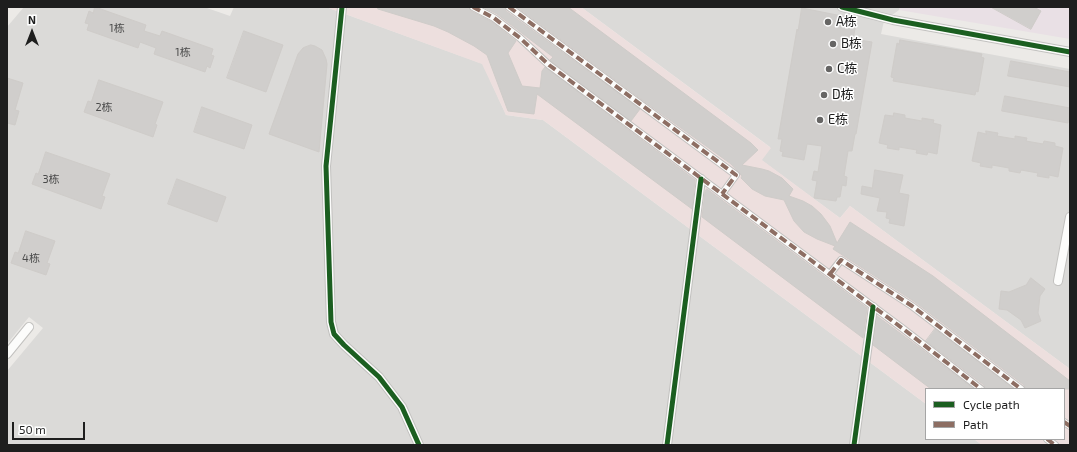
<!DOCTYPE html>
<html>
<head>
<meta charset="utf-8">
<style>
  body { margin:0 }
  #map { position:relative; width:1077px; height:452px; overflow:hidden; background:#eceae7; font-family:"Exo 2",sans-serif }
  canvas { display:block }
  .frame { position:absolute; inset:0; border:8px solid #1e1e1e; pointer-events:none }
  .legend { position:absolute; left:925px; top:388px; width:140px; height:52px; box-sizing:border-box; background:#fff; border:1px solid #a5a5a5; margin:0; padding:5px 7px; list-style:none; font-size:12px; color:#1e1e1e }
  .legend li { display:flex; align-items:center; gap:8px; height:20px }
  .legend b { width:20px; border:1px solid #a5a5a5 }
  .north { position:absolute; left:12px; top:12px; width:40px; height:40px; -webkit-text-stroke:3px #fff; paint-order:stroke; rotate:0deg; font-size:11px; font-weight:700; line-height:16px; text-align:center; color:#1e1e1e }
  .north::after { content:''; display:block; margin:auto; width:14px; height:18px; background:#1e1e1e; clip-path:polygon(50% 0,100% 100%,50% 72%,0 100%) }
  .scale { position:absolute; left:12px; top:422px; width:73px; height:18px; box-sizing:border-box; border:2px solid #1e1e1e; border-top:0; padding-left:5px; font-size:12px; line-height:14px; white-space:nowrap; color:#1e1e1e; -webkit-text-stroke:3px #fff; paint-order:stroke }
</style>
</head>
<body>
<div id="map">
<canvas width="1077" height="452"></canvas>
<div class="frame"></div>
<ul class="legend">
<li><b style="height:5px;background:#1b5e20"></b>Cycle path</li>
<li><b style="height:5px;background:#8d6e63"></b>Path</li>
</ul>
<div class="north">N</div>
<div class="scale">50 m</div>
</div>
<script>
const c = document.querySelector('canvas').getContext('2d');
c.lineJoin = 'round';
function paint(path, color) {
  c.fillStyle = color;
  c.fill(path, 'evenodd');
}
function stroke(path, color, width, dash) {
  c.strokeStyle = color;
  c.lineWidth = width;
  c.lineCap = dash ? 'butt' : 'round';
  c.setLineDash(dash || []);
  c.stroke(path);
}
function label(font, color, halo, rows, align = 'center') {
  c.font = font + ' "Exo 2","Noto Sans SC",sans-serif';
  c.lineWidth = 3;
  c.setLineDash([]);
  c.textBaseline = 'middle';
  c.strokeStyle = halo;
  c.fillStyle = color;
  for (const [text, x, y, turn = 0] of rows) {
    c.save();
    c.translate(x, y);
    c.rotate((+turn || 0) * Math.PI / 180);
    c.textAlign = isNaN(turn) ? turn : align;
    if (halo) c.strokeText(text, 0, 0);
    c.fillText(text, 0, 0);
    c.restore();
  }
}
paint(new Path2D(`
  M 24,7 L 204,7 L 230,16 L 234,7 L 326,7 L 483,64 L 506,115 L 543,120 L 926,404 L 926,439 L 974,439 L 982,445 L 7,445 L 7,371 L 43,328 L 29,317 L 7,344 L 7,27 Z
  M 581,7 L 900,7 L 899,10 L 884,21 L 881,34 L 1070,69 L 1070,369 L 850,206 L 840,218 L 761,160 L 770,147 Z`), '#dbdad8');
paint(new Path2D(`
  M 326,7 L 581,7 L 771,148 L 762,160 L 840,218 L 850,206 L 1070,369 L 1070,445 L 982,445 L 974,439 L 1064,439 L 1064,389 L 926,389 L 926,404 L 543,120 L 506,115 L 482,64 Z`), '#eddfde');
paint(new Path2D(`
  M 900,7 L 1070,7 L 1070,39 L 899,10 Z`), '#e9e0e5');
const building = new Path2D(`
  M 95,7 L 146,25 L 144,31 L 160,36 L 162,31 L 213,49 L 211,55 L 214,56 L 210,68 L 207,66 L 205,72 L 154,54 L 156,48 L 140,42 L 138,48 L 87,30 L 89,24 L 85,23 L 89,11 L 93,13 Z
  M 378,7 L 469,7 L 471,11 L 492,22 L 516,41 L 508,53 L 522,86 L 540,88 L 542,71 L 545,67 L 695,180 L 692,209 L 537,94 L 534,114 L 508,111 L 487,55 L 474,46 L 448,32 L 434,26 L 378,9 Z
  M 483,7 L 505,7 L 506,11 L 640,109 L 631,121 L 552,62 L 550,60 L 553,57 L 497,14 Z
  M 517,7 L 568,7 L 751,143 L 758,150 L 742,165 L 762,169 L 769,171 L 782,178 L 793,189 L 789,196 L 803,201 L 812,206 L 821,214 L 830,226 L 837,243 L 850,222 L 933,276 L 1070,381 L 1070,389 L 1025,389 L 1024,385 L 915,302 L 833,249 L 835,246 L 817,239 L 804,232 L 794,221 L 784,200 L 765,196 L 752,189 L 741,178 L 742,176 L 731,164 L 645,102 Z
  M 991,7 L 1034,7 L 1041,11 L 1031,29 Z
  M 802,8 L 857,19 L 853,39 L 872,42 L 856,134 L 855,134 L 852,151 L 848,151 L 844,176 L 847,177 L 846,186 L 842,185 L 840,197 L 837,197 L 836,201 L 814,198 L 817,181 L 812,180 L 814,171 L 818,172 L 822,146 L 807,144 L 804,160 L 782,156 L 783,152 L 780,151 L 782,139 L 778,139 L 797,29 L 798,30 Z
  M 244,31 L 283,45 L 266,92 L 227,78 Z
  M 900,40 L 982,54 L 981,57 L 984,58 L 978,92 L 976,91 L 975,95 L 893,81 L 894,78 L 891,77 L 897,43 L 899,44 Z
  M 311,45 L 315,46 L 322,50 L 326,59 L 327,64 L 319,152 L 269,134 L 298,54 L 303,48 Z
  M 1011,61 L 1070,72 L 1070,87 L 1008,76 Z
  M 7,78 L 23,83 L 15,110 L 19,111 L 15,125 L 7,123 Z
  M 99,80 L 163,102 L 155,124 L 157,125 L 153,137 L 84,112 L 88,101 L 91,102 Z
  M 1005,96 L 1070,108 L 1068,123 L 1002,111 Z
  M 202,107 L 252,125 L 244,149 L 194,132 Z
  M 894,113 L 905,115 L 905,118 L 922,121 L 922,118 L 934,120 L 933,123 L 941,125 L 937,154 L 928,152 L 927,155 L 916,153 L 917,150 L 899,147 L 899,150 L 887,148 L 888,145 L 879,143 L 885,115 L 893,116 Z
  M 986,131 L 998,133 L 997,136 L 1015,139 L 1015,136 L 1027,138 L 1026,141 L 1043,144 L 1044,141 L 1055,143 L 1055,146 L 1063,148 L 1058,177 L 1049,175 L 1049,178 L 1037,176 L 1038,173 L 1021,170 L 1020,173 L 1009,171 L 1009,168 L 992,165 L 992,168 L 980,166 L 981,163 L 972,161 L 978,132 L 986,134 Z
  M 46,152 L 110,174 L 102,196 L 105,197 L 101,209 L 32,184 L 36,173 L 38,174 Z
  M 875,170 L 903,175 L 899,193 L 909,195 L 904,226 L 889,223 L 890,219 L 886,218 L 887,212 L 877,211 L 880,198 L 861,194 L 862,186 L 872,188 Z
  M 177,179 L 226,197 L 217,222 L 168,204 Z
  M 707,189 L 867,308 L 863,338 L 702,217 L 705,192 Z
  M 26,231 L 55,241 L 47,263 L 50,264 L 46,275 L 11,263 L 15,252 L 18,253 Z
  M 1031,278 L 1045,289 L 1040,296 L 1038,313 L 1041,321 L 1025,328 L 1021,320 L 1007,310 L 999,309 L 1001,291 L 1009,292 L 1026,285 Z
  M 877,316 L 920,348 L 974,389 L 931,389 L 873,345 Z
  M 935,329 L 1014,389 L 985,389 L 984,385 L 926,341 Z`);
paint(building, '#d0cecc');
stroke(building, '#cfccc9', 1);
const pedestrian = new Path2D(`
  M 473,7 L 494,18 L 520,38 L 549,65 L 902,328 L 981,389
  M 509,7 L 736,175 L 722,194
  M 830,274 L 841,260 L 912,306 L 1021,389
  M 1064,422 L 1070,426
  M 1047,439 L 1055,445`);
const minor = new Path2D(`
  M 342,7 L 326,166 L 331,322 L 334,334 L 344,345 L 379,377 L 402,407 L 419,445
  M 842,7 L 893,20 L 1070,52
  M 1058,281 L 1070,217
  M 7,354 L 29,327
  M 667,445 L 701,179
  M 854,445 L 873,307`);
stroke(pedestrian, '#c2c1bf', 8);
stroke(minor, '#c2c1bf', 10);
stroke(pedestrian, '#fcfcfb', 6);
stroke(minor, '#fcfcfb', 8);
stroke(new Path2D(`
  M 473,7 L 494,18 L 520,38 L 549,65 L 902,328 L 981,389
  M 509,7 L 736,175 L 722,194
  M 830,274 L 841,260 L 912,306 L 1021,389
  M 1064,422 L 1070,426
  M 1047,439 L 1055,445`), '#8d6e63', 4, [8, 4]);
stroke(new Path2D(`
  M 342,7 L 326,166 L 331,322 L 334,334 L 344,345 L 379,377 L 402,407 L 419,445
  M 842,7 L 893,20 L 1070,52
  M 667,445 L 701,179
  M 854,445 L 873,307`), '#1b5e20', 5);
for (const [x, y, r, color] of [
  [828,22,4,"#666564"],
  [833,44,4,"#666564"],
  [829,69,4,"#666564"],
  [824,95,4,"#666564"],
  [820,120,4,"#666564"]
]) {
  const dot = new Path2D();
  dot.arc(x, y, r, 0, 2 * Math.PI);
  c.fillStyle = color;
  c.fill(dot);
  stroke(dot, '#fff', 1.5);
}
label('11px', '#4a4a4a', null, [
  ["1栋",117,28],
  ["1栋",183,52],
  ["2栋",104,107],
  ["3栋",51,179],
  ["4栋",31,258]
]);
label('13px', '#1e1e1e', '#fff', [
  ["A栋",836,22],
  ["B栋",841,44],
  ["C栋",837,69],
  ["D栋",832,95],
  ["E栋",828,120]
], 'left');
</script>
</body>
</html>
